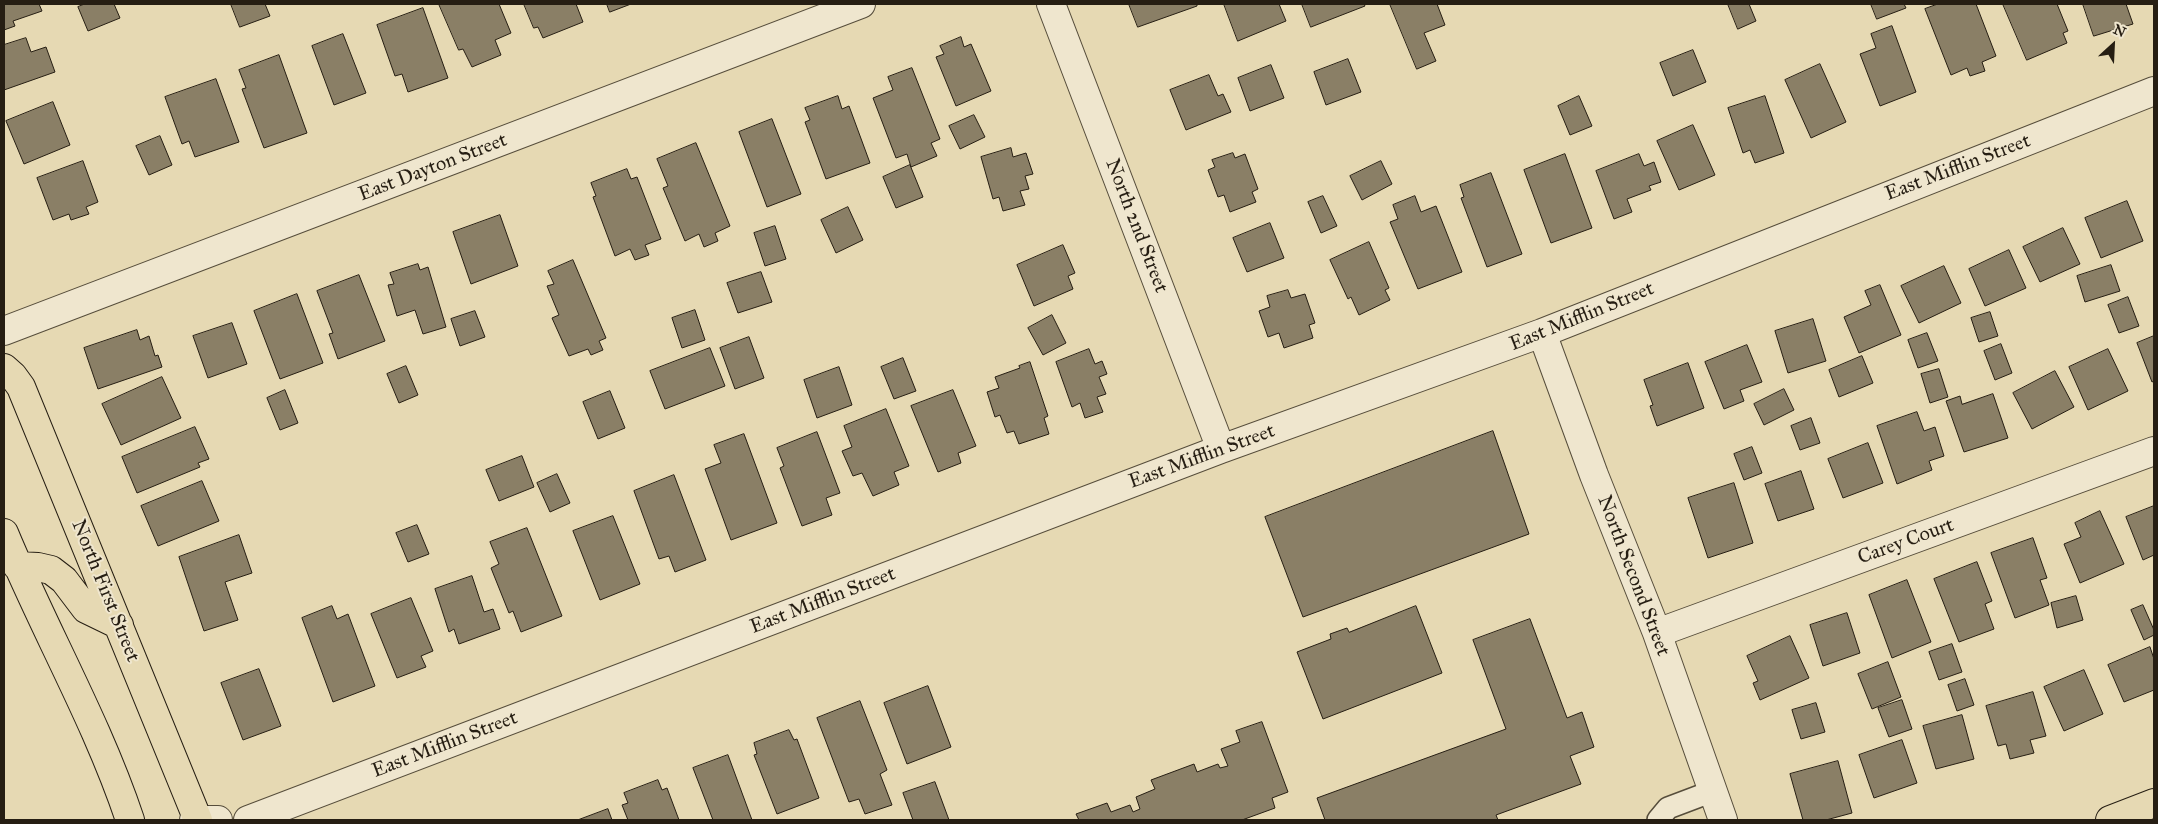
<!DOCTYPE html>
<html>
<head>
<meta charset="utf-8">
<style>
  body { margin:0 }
  #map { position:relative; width:2158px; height:824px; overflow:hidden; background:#e6d9b3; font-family:"IM FELL Great Primer",serif }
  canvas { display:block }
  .frame { position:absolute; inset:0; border:5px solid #261e13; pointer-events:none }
  .north { position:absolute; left:2088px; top:20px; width:50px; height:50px; -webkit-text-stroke:4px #efe6ce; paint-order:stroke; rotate:25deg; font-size:14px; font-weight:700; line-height:20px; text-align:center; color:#261e13 }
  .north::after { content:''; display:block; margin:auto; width:18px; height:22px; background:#261e13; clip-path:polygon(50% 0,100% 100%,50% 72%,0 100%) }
</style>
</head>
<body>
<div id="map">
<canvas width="2158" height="824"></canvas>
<div class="frame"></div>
<div class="north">N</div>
</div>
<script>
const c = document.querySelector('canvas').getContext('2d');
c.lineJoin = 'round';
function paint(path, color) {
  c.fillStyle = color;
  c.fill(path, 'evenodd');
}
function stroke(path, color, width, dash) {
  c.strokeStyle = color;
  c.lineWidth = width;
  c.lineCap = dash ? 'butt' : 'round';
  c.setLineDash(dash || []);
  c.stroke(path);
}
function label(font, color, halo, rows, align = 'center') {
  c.font = font + ' "IM FELL Great Primer",serif';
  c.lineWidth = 4;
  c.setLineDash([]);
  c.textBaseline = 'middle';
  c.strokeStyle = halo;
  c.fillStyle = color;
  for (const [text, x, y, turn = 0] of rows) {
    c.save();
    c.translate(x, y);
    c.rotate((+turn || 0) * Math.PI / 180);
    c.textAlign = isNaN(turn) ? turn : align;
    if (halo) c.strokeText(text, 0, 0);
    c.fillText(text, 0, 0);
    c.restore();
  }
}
const building = new Path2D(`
  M 4,4 L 39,4 L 42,11 L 13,21 L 15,26 L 4,30 Z
  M 85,4 L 114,4 L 120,18 L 88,31 L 78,7 Z
  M 231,4 L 265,4 L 270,16 L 240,27 Z
  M 439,4 L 499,4 L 511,33 L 495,40 L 501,55 L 472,67 L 463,49 L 459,50 Z
  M 524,4 L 576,4 L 583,22 L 543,38 L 538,27 L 534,28 Z
  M 607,4 L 631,4 L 610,12 Z
  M 1129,4 L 1197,4 L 1197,6 L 1138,27 Z
  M 1224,4 L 1279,4 L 1286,21 L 1238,41 Z
  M 1302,4 L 1364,4 L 1365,6 L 1311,27 Z
  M 1390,4 L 1437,4 L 1445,25 L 1424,33 L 1436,61 L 1417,69 Z
  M 1728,4 L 1749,4 L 1756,21 L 1738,29 Z
  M 1871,4 L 1904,4 L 1906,8 L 1877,19 Z
  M 1938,4 L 1976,4 L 1996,56 L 1982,62 L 1985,71 L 1970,76 L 1967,68 L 1951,75 L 1925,9 Z
  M 2003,4 L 2057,4 L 2068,31 L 2063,33 L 2067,43 L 2027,60 Z
  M 2083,4 L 2128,4 L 2126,4 L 2133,24 L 2094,36 Z
  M 423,8 L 448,78 L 408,92 L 402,74 L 395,76 L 377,25 Z
  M 1892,26 L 1916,92 L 1880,106 L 1860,54 L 1876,48 L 1871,34 Z
  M 343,34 L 366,93 L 334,105 L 312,46 Z
  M 961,37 L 964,47 L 971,44 L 991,91 L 956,106 L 936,57 L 944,54 L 940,46 Z
  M 26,38 L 31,52 L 46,47 L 55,72 L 4,90 L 4,45 Z
  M 1693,50 L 1706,82 L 1673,96 L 1660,63 Z
  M 279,55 L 307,133 L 264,148 L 242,89 L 246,88 L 239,70 Z
  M 1348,59 L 1361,92 L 1326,105 L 1314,72 Z
  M 1820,64 L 1846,122 L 1811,138 L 1785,80 Z
  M 1271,65 L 1284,98 L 1250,111 L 1238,78 Z
  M 912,68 L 940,139 L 931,143 L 937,156 L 911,167 L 907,154 L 896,158 L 873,98 L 893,90 L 888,77 Z
  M 1209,75 L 1218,96 L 1223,94 L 1231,112 L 1186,130 L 1170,90 Z
  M 216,79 L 239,142 L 195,157 L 189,141 L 182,144 L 165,97 Z
  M 838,96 L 842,109 L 849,106 L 870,163 L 826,179 L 805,122 L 810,120 L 805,108 Z
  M 1579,96 L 1592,126 L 1570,135 L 1558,106 Z
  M 1765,96 L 1784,153 L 1755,163 L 1750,150 L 1743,153 L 1728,108 Z
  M 53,102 L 70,145 L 24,164 L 6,121 Z
  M 974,115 L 985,137 L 960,149 L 949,126 Z
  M 772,119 L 801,194 L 767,207 L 739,132 Z
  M 1693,125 L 1715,175 L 1679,190 L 1657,141 Z
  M 160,136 L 172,165 L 149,175 L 136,146 Z
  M 696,143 L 730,226 L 715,233 L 718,241 L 704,247 L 699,234 L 685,241 L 663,188 L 668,186 L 657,159 Z
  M 1011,148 L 1013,157 L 1026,153 L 1033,174 L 1025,176 L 1029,189 L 1020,191 L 1025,205 L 1003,211 L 999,197 L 993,199 L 981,157 Z
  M 1233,153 L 1235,158 L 1245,154 L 1258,189 L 1252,192 L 1256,202 L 1230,212 L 1224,195 L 1218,197 L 1208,170 L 1215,167 L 1212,160 Z
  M 1565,154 L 1592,228 L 1551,243 L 1524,170 Z
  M 1639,154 L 1644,166 L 1654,162 L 1661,182 L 1649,186 L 1651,190 L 1627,199 L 1632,212 L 1614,219 L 1596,171 Z
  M 83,161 L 98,202 L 86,207 L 89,214 L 71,220 L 69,214 L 53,220 L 37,178 Z
  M 1381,161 L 1392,184 L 1362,200 L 1350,176 Z
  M 910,165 L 923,197 L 896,208 L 883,177 Z
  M 627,169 L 631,179 L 637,177 L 661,239 L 645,245 L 649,255 L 635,260 L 630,249 L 615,256 L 593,197 L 596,196 L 591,183 Z
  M 1491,173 L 1522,254 L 1487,267 L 1461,198 L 1464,197 L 1460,185 Z
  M 1323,196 L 1337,226 L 1321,233 L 1308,202 Z
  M 1415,196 L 1421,212 L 1436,206 L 1462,272 L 1418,289 L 1390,222 L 1398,219 L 1393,205 Z
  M 2127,201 L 2143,241 L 2101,258 L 2085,218 Z
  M 848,207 L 863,240 L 836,253 L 821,220 Z
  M 500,215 L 518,266 L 471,284 L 453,232 Z
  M 1270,223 L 1284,258 L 1247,272 L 1233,238 Z
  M 775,226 L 786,259 L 765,266 L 754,233 Z
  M 2063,228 L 2080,264 L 2040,282 L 2023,247 Z
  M 1369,242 L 1389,288 L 1385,290 L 1390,300 L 1359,315 L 1351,297 L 1348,299 L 1330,260 Z
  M 1063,245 L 1075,273 L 1068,276 L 1073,289 L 1034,306 L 1017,265 Z
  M 2009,250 L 2026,288 L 1985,306 L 1969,269 Z
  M 573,260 L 606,338 L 599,341 L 603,350 L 591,355 L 588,349 L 569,356 L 552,318 L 559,315 L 547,286 L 554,284 L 548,271 Z
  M 418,264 L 420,270 L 428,267 L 446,327 L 423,334 L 415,310 L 397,316 L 388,285 L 394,284 L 390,273 Z
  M 2111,265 L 2120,291 L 2085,302 L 2077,276 Z
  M 1944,266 L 1961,303 L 1919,323 L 1901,286 Z
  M 761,272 L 772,302 L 738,313 L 727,283 Z
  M 359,275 L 385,341 L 338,359 L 329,334 L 333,333 L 317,291 Z
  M 1880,285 L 1901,335 L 1859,353 L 1844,317 L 1871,305 L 1865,291 Z
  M 1288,290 L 1291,298 L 1305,294 L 1315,323 L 1309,325 L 1313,338 L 1284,348 L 1279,333 L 1268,337 L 1259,311 L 1270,307 L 1267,296 Z
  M 297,294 L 323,363 L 280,379 L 254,311 Z
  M 2128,297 L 2139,326 L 2119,333 L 2108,305 Z
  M 695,310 L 705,340 L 682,348 L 672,318 Z
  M 475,311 L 485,337 L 460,346 L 451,319 Z
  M 1990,312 L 1998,336 L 1979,342 L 1971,318 Z
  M 1052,315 L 1066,343 L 1043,355 L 1028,328 Z
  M 1813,319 L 1826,361 L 1788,373 L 1775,331 Z
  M 232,323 L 247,364 L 208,378 L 193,336 Z
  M 137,330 L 140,340 L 149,336 L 155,356 L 158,355 L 162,367 L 98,389 L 84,348 Z
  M 1927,333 L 1938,361 L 1918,368 L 1908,340 Z
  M 2154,336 L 2154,381 L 2152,382 L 2137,343 Z
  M 749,337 L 764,378 L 735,389 L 720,348 Z
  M 2001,344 L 2012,373 L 1995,380 L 1984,351 Z
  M 1747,345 L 1762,382 L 1740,390 L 1744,401 L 1724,409 L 1705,362 Z
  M 710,348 L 725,386 L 665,409 L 650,371 Z
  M 1089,349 L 1095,364 L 1102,361 L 1107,374 L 1099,377 L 1106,394 L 1097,397 L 1103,412 L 1085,418 L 1080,403 L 1072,407 L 1056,362 Z
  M 2108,349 L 2128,391 L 2088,410 L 2069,367 Z
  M 1862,356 L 1873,383 L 1839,397 L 1829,370 Z
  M 903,358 L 916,391 L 894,399 L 881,367 Z
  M 1030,362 L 1048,416 L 1044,418 L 1049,434 L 1019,444 L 1014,431 L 1007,433 L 1000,415 L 995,417 L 987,392 L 999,388 L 995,377 L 1020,368 L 1019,366 Z
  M 1688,363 L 1704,408 L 1657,426 L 1650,406 L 1653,405 L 1644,380 Z
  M 406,366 L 418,395 L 399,403 L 387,374 Z
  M 839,367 L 852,405 L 817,418 L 804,380 Z
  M 1939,369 L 1948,397 L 1930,403 L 1921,374 Z
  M 2055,371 L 2074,407 L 2032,429 L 2013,393 Z
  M 162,377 L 181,418 L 121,445 L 102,404 Z
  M 1784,389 L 1794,410 L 1764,425 L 1754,404 Z
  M 285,390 L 298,423 L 280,430 L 267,398 Z
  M 953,390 L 976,446 L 958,453 L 961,463 L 938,472 L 911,406 Z
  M 610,391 L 625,428 L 598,439 L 583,402 Z
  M 1993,394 L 2008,438 L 1964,452 L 1946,401 L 1960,396 L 1962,404 Z
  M 886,409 L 909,466 L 894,472 L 899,485 L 873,496 L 862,473 L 853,476 L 842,451 L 852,447 L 844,426 Z
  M 1917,412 L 1924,431 L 1935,427 L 1944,456 L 1929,461 L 1932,470 L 1897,484 L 1877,426 Z
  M 1811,418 L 1820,443 L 1800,450 L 1791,426 Z
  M 195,427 L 209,459 L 198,463 L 200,467 L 137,493 L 122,457 Z
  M 1493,431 L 1529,534 L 1303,617 L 1265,517 Z
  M 817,432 L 840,493 L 826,498 L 832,515 L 802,526 L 780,468 L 784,466 L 777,448 Z
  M 744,434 L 777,523 L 731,540 L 705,469 L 721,463 L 714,445 Z
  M 1868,443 L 1883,483 L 1843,498 L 1828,459 Z
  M 1752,447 L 1762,473 L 1744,480 L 1734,454 Z
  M 522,456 L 534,487 L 499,501 L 486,470 Z
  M 1801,471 L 1814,509 L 1778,521 L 1765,484 Z
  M 557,474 L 570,503 L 550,512 L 537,483 Z
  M 674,475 L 706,560 L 675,572 L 669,556 L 659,559 L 634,491 Z
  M 202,481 L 219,521 L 158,546 L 141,506 Z
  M 1734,483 L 1753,543 L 1708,558 L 1688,498 Z
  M 2154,506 L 2154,555 L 2143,560 L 2126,517 Z
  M 2100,511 L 2124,564 L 2080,583 L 2064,544 L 2081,537 L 2075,523 Z
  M 613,516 L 640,584 L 600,600 L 573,531 Z
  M 417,525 L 429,554 L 408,562 L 396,533 Z
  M 527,528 L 562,616 L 521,632 L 513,611 L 509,613 L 491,568 L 499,564 L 490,542 Z
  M 239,535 L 252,573 L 225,582 L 238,620 L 204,631 L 179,557 Z
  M 2033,538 L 2047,578 L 2040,580 L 2049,605 L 2015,618 L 1991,553 Z
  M 1977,562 L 1992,601 L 1985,604 L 1994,629 L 1959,642 L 1934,579 Z
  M 472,576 L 484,612 L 493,609 L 500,629 L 459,644 L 454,629 L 449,632 L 435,589 Z
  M 1907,580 L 1931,642 L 1892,658 L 1869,595 Z
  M 2076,596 L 2083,620 L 2057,628 L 2051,603 Z
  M 411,598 L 433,651 L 421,656 L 426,667 L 397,678 L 371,614 Z
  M 2143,605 L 2154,630 L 2154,635 L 2144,640 L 2131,610 Z
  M 332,606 L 337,619 L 348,614 L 375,686 L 333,702 L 302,618 Z
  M 1416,606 L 1442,673 L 1323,719 L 1297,652 L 1331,639 L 1330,634 L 1347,628 L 1349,632 Z
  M 1847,613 L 1860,653 L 1823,666 L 1810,625 Z
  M 1530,619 L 1567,718 L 1582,712 L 1594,747 L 1570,756 L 1581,784 L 1496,815 L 1498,820 L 1325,820 L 1317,798 L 1506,729 L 1473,640 Z
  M 1790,636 L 1809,678 L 1760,700 L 1753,683 L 1758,681 L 1747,656 Z
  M 1952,644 L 1962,672 L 1939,680 L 1929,652 Z
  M 2150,647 L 2154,659 L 2154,690 L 2124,702 L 2108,665 Z
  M 1888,662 L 1901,697 L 1872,709 L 1858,674 Z
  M 259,669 L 281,726 L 243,740 L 221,683 Z
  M 2084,670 L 2103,714 L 2064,731 L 2044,687 Z
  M 1965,679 L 1974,705 L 1957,711 L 1948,685 Z
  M 928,686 L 951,747 L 907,764 L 884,703 Z
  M 2033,692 L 2046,736 L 2030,740 L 2034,753 L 2010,759 L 2006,744 L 1998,746 L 1986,706 Z
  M 1902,700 L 1912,729 L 1889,737 L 1878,708 Z
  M 860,701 L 887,770 L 880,774 L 892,805 L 865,814 L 859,799 L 849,802 L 817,718 Z
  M 1816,703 L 1825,732 L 1801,739 L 1792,710 Z
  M 1962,715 L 1974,759 L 1936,769 L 1923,726 Z
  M 1262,722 L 1288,792 L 1272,798 L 1275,808 L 1242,820 L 1079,820 L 1076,814 L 1107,803 L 1111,812 L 1130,805 L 1133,812 L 1140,809 L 1136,797 L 1155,789 L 1151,780 L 1194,764 L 1197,772 L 1218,764 L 1220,768 L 1228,766 L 1221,749 L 1240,742 L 1236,731 Z
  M 789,730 L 794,740 L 797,739 L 819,798 L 777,814 L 754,755 L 757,754 L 754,743 Z
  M 1902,740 L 1917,783 L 1874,798 L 1859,755 Z
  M 728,755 L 752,820 L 713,820 L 693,768 Z
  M 1838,761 L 1852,813 L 1826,820 L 1803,820 L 1790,774 Z
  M 658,780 L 662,790 L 667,788 L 679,820 L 628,820 L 622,805 L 628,803 L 624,793 Z
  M 935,782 L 949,820 L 913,820 L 903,793 Z
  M 608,809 L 612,820 L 578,820 Z`);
paint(building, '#8a7f66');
stroke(building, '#261e13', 1);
const service = new Path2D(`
  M 1658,820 L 1668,808 L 1713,791`);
const minor = new Path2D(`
  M 1051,4 L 1221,449
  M 4,331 L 861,4
  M 1542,333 L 1594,475 L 1657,633 L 1723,820
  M 1657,633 L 2154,451
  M 194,820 L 218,820
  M 248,820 L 1221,449 L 1542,333 L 2154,91`);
const primary = new Path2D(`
  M 4,368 L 13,376 L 21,387 L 198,820
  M 4,533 C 44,630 97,721 130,820
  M 17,566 L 38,567 L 51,570 L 64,580 L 86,609 L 119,625
  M 2110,820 L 2154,803`);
stroke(service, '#564d3b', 24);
stroke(minor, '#564d3b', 30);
stroke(primary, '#261e13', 30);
stroke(service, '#efe6ce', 21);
stroke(minor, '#efe6ce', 28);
stroke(primary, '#e6d9b3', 28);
label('20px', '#261e13', '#efe6ce', [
  ["East Dayton Street",433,168,-21],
  ["East Mifflin Street",1958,168,-21],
  ["North 2nd Street",1136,226,69],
  ["East Mifflin Street",1582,317,-22],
  ["East Mifflin Street",1202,457,-20],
  ["Carey Court",1906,542,-20],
  ["North Second Street",1633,576,69],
  ["North First Street",105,591,68],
  ["East Mifflin Street",823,601,-21],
  ["East Mifflin Street",445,745,-21]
]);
</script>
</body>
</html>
